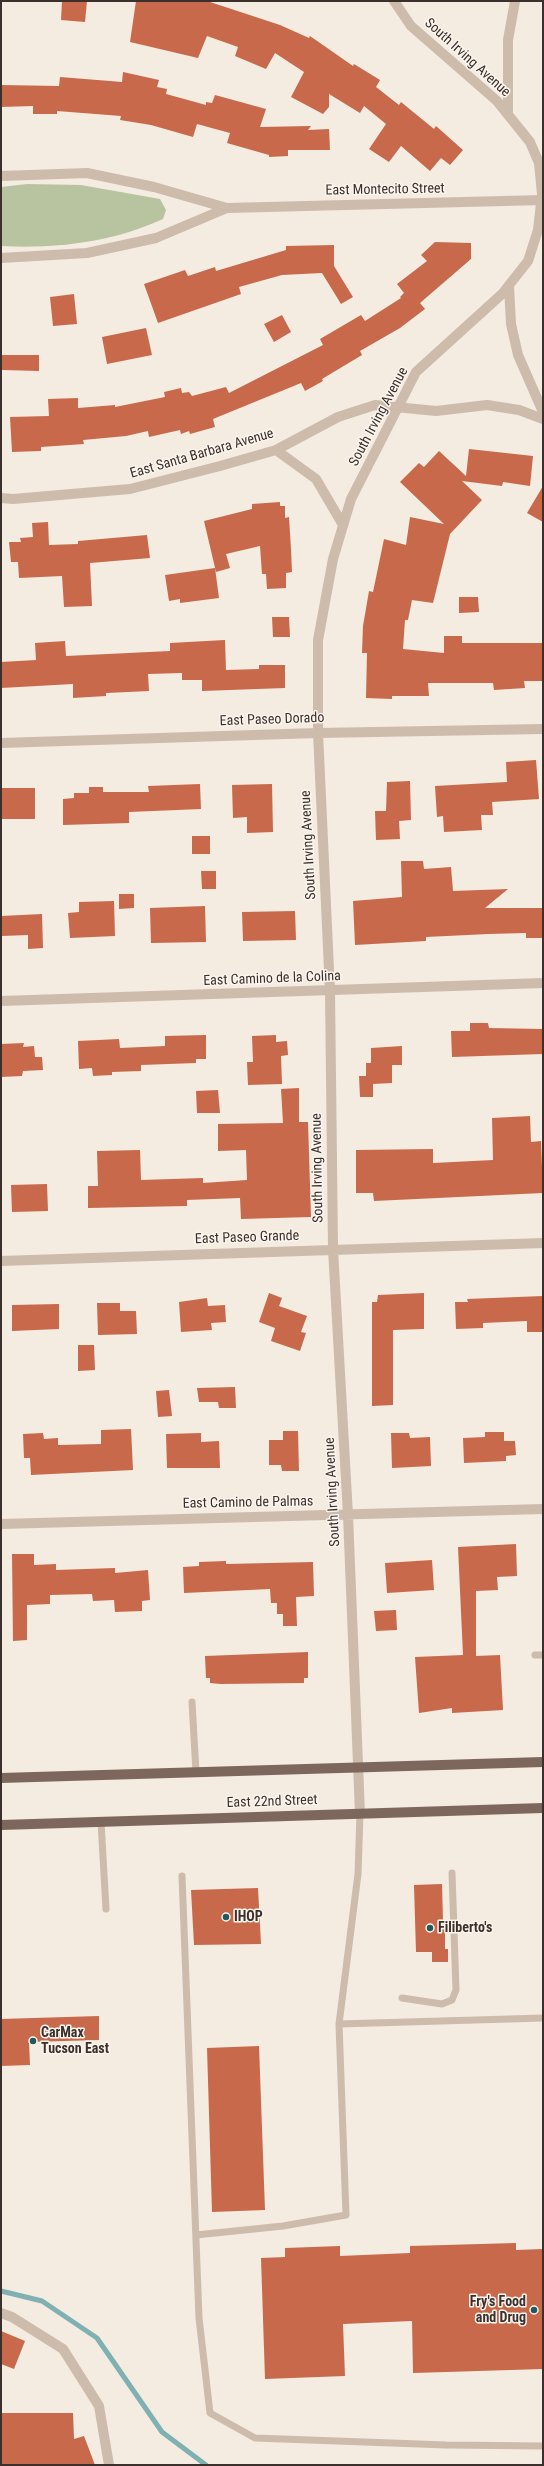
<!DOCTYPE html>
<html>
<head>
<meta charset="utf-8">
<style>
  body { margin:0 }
  #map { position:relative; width:544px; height:2466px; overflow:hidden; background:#f4ebe1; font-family:"Roboto Condensed",sans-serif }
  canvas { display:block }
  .frame { position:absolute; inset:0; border:2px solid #3b302b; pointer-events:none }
</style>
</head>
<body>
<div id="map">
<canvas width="544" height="2466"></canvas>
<div class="frame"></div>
</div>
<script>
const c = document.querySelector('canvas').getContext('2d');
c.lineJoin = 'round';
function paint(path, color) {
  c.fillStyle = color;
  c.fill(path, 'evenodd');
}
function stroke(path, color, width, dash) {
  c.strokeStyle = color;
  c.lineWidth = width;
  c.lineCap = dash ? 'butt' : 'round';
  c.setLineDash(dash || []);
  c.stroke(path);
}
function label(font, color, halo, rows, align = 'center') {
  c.font = font + ' "Roboto Condensed",sans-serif';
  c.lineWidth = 3;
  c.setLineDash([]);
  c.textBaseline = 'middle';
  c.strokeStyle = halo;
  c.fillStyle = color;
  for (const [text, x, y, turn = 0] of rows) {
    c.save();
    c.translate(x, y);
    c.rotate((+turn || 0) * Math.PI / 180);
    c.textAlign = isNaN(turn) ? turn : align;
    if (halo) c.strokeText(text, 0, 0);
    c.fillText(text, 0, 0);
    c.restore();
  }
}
paint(new Path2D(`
  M 27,184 L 81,185 L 160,199 L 166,210 L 163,219 C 113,242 56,249 1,246 L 1,187 Z`), '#b8c4a0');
stroke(new Path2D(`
  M 1,2291 L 42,2301 L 97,2338 L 162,2432 L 206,2465`), '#7fb0b2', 5);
paint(new Path2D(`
  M 62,1 L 87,1 L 85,22 L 61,20 Z
  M 136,1 L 207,1 L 280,25 L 309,38 L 310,36 L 353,66 L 354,64 L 380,80 L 376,87 L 399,105 L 401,102 L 434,129 L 436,126 L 463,150 L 450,165 L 441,158 L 430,171 L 401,146 L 389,162 L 369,149 L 386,124 L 364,106 L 360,113 L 329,94 L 329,107 L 323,114 L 291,97 L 304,72 L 275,53 L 266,69 L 235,56 L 238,47 L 207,36 L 198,58 L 130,42 Z
  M 123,72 L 159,80 L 157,87 L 167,89 L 166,94 L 206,105 L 206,102 L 212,103 L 215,95 L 266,109 L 260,127 L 311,126 L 308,130 L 329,129 L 330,150 L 288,150 L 288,156 L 269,157 L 269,155 L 227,143 L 230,133 L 197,124 L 193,137 L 151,125 L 120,120 L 121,116 L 57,111 L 57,114 L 33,114 L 33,106 L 1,107 L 1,85 L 59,86 L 60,77 L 122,82 Z
  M 435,242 L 471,243 L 471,259 L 420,303 L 425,309 L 400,328 L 360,351 L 362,355 L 322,379 L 323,381 L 305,391 L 301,383 L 213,419 L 215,427 L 190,434 L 189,431 L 181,434 L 180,430 L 149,437 L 148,431 L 126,436 L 83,440 L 84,444 L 41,447 L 41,451 L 12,452 L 10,417 L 49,416 L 48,399 L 78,398 L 78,408 L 115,405 L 115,407 L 165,397 L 164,392 L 181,388 L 182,393 L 189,392 L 192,396 L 226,387 L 229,393 L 323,345 L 320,339 L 361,315 L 365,321 L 401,298 L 400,297 L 404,293 L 397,284 L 427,261 L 421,255 Z
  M 334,245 L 334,266 L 353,297 L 341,304 L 322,273 L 282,275 L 239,287 L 241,294 L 158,323 L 144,284 L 185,270 L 188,276 L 215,267 L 216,271 L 286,250 L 286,246 Z
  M 74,294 L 77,324 L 53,326 L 50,297 Z
  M 282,315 L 291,332 L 274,342 L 264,324 Z
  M 146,328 L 152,355 L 107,364 L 102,337 Z
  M 2,355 L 39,355 L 39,371 L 2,370 Z
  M 469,449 L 533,456 L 530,486 L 503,482 L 502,486 L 462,481 L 482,500 L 450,534 L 433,603 L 412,600 L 408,620 L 405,620 L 403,649 L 444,653 L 444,636 L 462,636 L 462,643 L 543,643 L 543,681 L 524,681 L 525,688 L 494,690 L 493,683 L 428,683 L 429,696 L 392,696 L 392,699 L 366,698 L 367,653 L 362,653 L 363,626 L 369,591 L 373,592 L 384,539 L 406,545 L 410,517 L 444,524 L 400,482 L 419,463 L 424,467 L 439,451 L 466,476 Z
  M 543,486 L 543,522 L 527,513 Z
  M 280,502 L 280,506 L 285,506 L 285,518 L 289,517 L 291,549 L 292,572 L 286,573 L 286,588 L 267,589 L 266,574 L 262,574 L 260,546 L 226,554 L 230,568 L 216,572 L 204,521 L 252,509 L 252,504 Z
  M 48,522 L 49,545 L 78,544 L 78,541 L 147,535 L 150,558 L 90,563 L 92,606 L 64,607 L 62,576 L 19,578 L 18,562 L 11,562 L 9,542 L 21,542 L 20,538 L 33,537 L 32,523 Z
  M 215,568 L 219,598 L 180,603 L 180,599 L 169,601 L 165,575 Z
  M 459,597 L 478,597 L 479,612 L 459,613 Z
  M 272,617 L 289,617 L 290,637 L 273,637 Z
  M 225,640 L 226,670 L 259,669 L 259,665 L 285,665 L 285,688 L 202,691 L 202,680 L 182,680 L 182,673 L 148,674 L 149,691 L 106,693 L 106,696 L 73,698 L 73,684 L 1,688 L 1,662 L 36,660 L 35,643 L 65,641 L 66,656 L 170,651 L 170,643 Z
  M 536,760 L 539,799 L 492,802 L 493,815 L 481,815 L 482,830 L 444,832 L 443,816 L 437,817 L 435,786 L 507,782 L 506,762 Z
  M 410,781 L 411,820 L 399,821 L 400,839 L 376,840 L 375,811 L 386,811 L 387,782 Z
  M 200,784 L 201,809 L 129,812 L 129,823 L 63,825 L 63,799 L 74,798 L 74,793 L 89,793 L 89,787 L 103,787 L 103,792 L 149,792 L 148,786 Z
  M 272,784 L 273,832 L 247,833 L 247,817 L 233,818 L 232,785 Z
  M 1,788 L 35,788 L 35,819 L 1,819 Z
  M 192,836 L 210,836 L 210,854 L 192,854 Z
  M 401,861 L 423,861 L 424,869 L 451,867 L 453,891 L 508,889 L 485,908 L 543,908 L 543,938 L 526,938 L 526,933 L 488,934 L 426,937 L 426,941 L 355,945 L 353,901 L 402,897 Z
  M 201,871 L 216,871 L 216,889 L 202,889 Z
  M 119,894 L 134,894 L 134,908 L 119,909 Z
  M 114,901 L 115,936 L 70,938 L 68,913 L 79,912 L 79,902 Z
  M 205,906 L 206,942 L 151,943 L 150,908 Z
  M 295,911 L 296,940 L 243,941 L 242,912 Z
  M 42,914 L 43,948 L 28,949 L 28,935 L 2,936 L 1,916 Z
  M 470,1023 L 488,1023 L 489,1028 L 543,1029 L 543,1054 L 452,1057 L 451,1031 L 470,1031 Z
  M 206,1035 L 206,1059 L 196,1059 L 196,1063 L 141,1065 L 141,1071 L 112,1072 L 112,1075 L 93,1076 L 92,1068 L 79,1069 L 78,1041 L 119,1039 L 120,1048 L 165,1046 L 165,1036 Z
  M 276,1035 L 276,1042 L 287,1041 L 288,1055 L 281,1056 L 282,1084 L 248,1085 L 247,1062 L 253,1062 L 252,1036 Z
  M 24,1043 L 23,1047 L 34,1046 L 35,1057 L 42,1057 L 43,1070 L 23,1071 L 22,1076 L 1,1077 L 1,1044 Z
  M 402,1046 L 402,1065 L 392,1065 L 392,1083 L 373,1084 L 373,1097 L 360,1097 L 359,1076 L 366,1076 L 366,1063 L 371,1063 L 371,1048 Z
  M 299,1088 L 299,1122 L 308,1122 L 311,1217 L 241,1219 L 240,1198 L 187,1200 L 187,1206 L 88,1208 L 88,1186 L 98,1186 L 97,1151 L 140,1150 L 141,1180 L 203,1178 L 203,1183 L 247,1180 L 246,1150 L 218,1151 L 218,1124 L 283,1123 L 281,1089 Z
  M 218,1090 L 220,1113 L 197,1113 L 196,1091 Z
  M 530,1116 L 531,1142 L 541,1141 L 543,1193 L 374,1201 L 373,1193 L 356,1193 L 356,1150 L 433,1149 L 433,1163 L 493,1160 L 492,1118 Z
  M 47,1184 L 48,1211 L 12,1212 L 11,1185 Z
  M 269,1293 L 282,1298 L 279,1306 L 307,1316 L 301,1332 L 306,1333 L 300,1351 L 271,1341 L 275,1328 L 259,1322 Z
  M 424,1293 L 424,1329 L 393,1330 L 393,1405 L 372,1406 L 372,1302 L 377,1302 L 378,1295 Z
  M 543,1296 L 543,1332 L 527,1332 L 527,1321 L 483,1323 L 483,1328 L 456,1329 L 455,1302 L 468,1302 L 467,1299 Z
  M 207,1298 L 208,1306 L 225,1305 L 226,1322 L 211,1323 L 212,1330 L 181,1332 L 179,1302 Z
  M 97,1303 L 120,1303 L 120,1311 L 136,1311 L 137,1334 L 98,1335 Z
  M 59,1304 L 59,1329 L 12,1331 L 12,1305 Z
  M 78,1345 L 94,1345 L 95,1370 L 78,1371 Z
  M 235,1387 L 236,1408 L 219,1408 L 218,1402 L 199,1402 L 197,1388 Z
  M 169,1390 L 172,1416 L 158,1417 L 156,1391 Z
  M 131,1429 L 133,1470 L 31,1475 L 30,1458 L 24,1458 L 23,1434 L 43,1433 L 44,1439 L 58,1438 L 58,1445 L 101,1444 L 101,1430 Z
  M 283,1431 L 298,1431 L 299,1471 L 282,1471 L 281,1465 L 269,1465 L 269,1440 L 283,1440 Z
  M 485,1432 L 504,1432 L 504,1441 L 515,1441 L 516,1455 L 506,1456 L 506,1461 L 464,1463 L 463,1438 L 485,1437 Z
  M 201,1433 L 201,1442 L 219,1441 L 220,1468 L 167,1468 L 166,1434 Z
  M 391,1433 L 409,1433 L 410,1438 L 430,1437 L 431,1466 L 392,1468 Z
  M 516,1544 L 517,1576 L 497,1577 L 498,1590 L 476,1591 L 476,1656 L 500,1655 L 503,1710 L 452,1713 L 452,1708 L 419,1713 L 415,1657 L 463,1655 L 458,1547 Z
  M 12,1554 L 34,1554 L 34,1565 L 56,1564 L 56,1570 L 115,1568 L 115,1573 L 148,1570 L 150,1600 L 142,1601 L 142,1611 L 115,1612 L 114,1600 L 93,1601 L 92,1594 L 50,1595 L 50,1604 L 27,1605 L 27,1640 L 13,1641 Z
  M 432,1560 L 434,1590 L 387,1593 L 385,1563 Z
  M 226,1561 L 226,1564 L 313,1562 L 314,1596 L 296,1597 L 297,1626 L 283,1626 L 283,1614 L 277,1614 L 277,1603 L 271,1603 L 270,1589 L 184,1593 L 183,1567 L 199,1566 L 199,1562 Z
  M 396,1610 L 397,1630 L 376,1631 L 374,1611 Z
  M 308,1652 L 308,1678 L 304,1678 L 304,1683 L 220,1684 L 210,1683 L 210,1678 L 206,1678 L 205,1656 Z
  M 442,1884 L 443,1920 L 445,1922 L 445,1949 L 448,1949 L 448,1962 L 432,1962 L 432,1952 L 416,1952 L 414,1885 Z
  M 258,1888 L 261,1944 L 194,1945 L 191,1890 Z
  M 99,2016 L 99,2040 L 29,2042 L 30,2065 L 1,2066 L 1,2019 Z
  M 259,2046 L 265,2210 L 212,2212 L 207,2048 Z
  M 516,2243 L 516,2250 L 543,2249 L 543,2369 L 413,2373 L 412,2321 L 343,2324 L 345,2376 L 265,2379 L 261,2258 L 285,2257 L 285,2248 L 340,2246 L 340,2256 L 410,2253 L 410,2246 Z
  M 1,2331 L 25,2341 L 14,2369 L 1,2364 Z
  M 1,2413 L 73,2413 L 74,2439 L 84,2436 L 95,2465 L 1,2465 Z`), '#c8694b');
stroke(new Path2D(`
  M 535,1655 L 543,1655
  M 192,1702 L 196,1772
  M 101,1822 L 106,1909
  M 182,1876 L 199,2318 L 210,2413 L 255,2438 L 446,2445 L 543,2446
  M 402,1998 L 442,2004 L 452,2000 L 456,1990 L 452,1873
  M 339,2024 L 543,2018
  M 196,2235 L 283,2226 L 346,2215 L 339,2024 L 358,1874 L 360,1814`), '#cdbbac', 7);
stroke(new Path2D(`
  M 508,115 L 508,40 L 515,1
  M 1,176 L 87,173 L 154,187 L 227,208 L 543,200
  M 1,258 L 87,253 L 156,238 L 227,208
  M 509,286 L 511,324 L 518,355 L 543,412
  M 276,450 L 316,479 L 343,525
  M 1,498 L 13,499 L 130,489 L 220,466 L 276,450 L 338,417 L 375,405 L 436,411 L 487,405 L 519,410 L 543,419
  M 1,743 L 318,733 L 543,729
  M 1,1001 L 543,983
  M 1,1261 L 543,1243
  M 1,1524 L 543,1509
  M 360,1814 L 348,1515 L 333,1249 L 330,991 L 318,733 L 318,640 L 333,559 L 351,499 L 416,372 L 502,294 L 528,261 L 538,230 L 542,194 L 539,163 L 530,142 L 497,101 L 411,26 L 394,1
  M 1,2313 L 12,2317 L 63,2349 L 99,2406 L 109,2465`), '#cdbbac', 10);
stroke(new Path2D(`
  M 1,1778 L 543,1762
  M 1,1825 L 543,1808`), '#7d675c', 10);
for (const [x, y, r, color] of [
  [226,1917,4,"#1f5a5e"],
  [430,1928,4,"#1f5a5e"],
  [33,2041,4,"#1f5a5e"],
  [534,2310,4,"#1f5a5e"]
]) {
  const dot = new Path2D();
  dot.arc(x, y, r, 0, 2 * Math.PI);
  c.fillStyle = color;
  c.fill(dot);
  stroke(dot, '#fbf5ee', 1.5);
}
label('14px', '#3b302b', '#fbf5ee', [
  ["South Irving Avenue",467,58,42],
  ["East Montecito Street",385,190,-1],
  ["South Irving Avenue",379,417,-62],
  ["East Santa Barbara Avenue",202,454,-16],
  ["East Paseo Dorado",272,720,-2],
  ["South Irving Avenue",309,845,-93],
  ["East Camino de la Colina",272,979,-2],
  ["South Irving Avenue",318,1168,-91],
  ["East Paseo Grande",247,1238,-2],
  ["South Irving Avenue",333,1492,-93],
  ["East Camino de Palmas",248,1503,-1],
  ["East 22nd Street",272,1802,-2]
]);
label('bold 14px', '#3b302b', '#fbf5ee', [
  ["IHOP",234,1917],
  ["Filiberto's",438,1928],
  ["CarMax",41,2033],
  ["Tucson East",41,2049],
  ["Fry's Food",526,2302,"right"],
  ["and Drug",526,2318,"right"]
], 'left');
</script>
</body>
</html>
